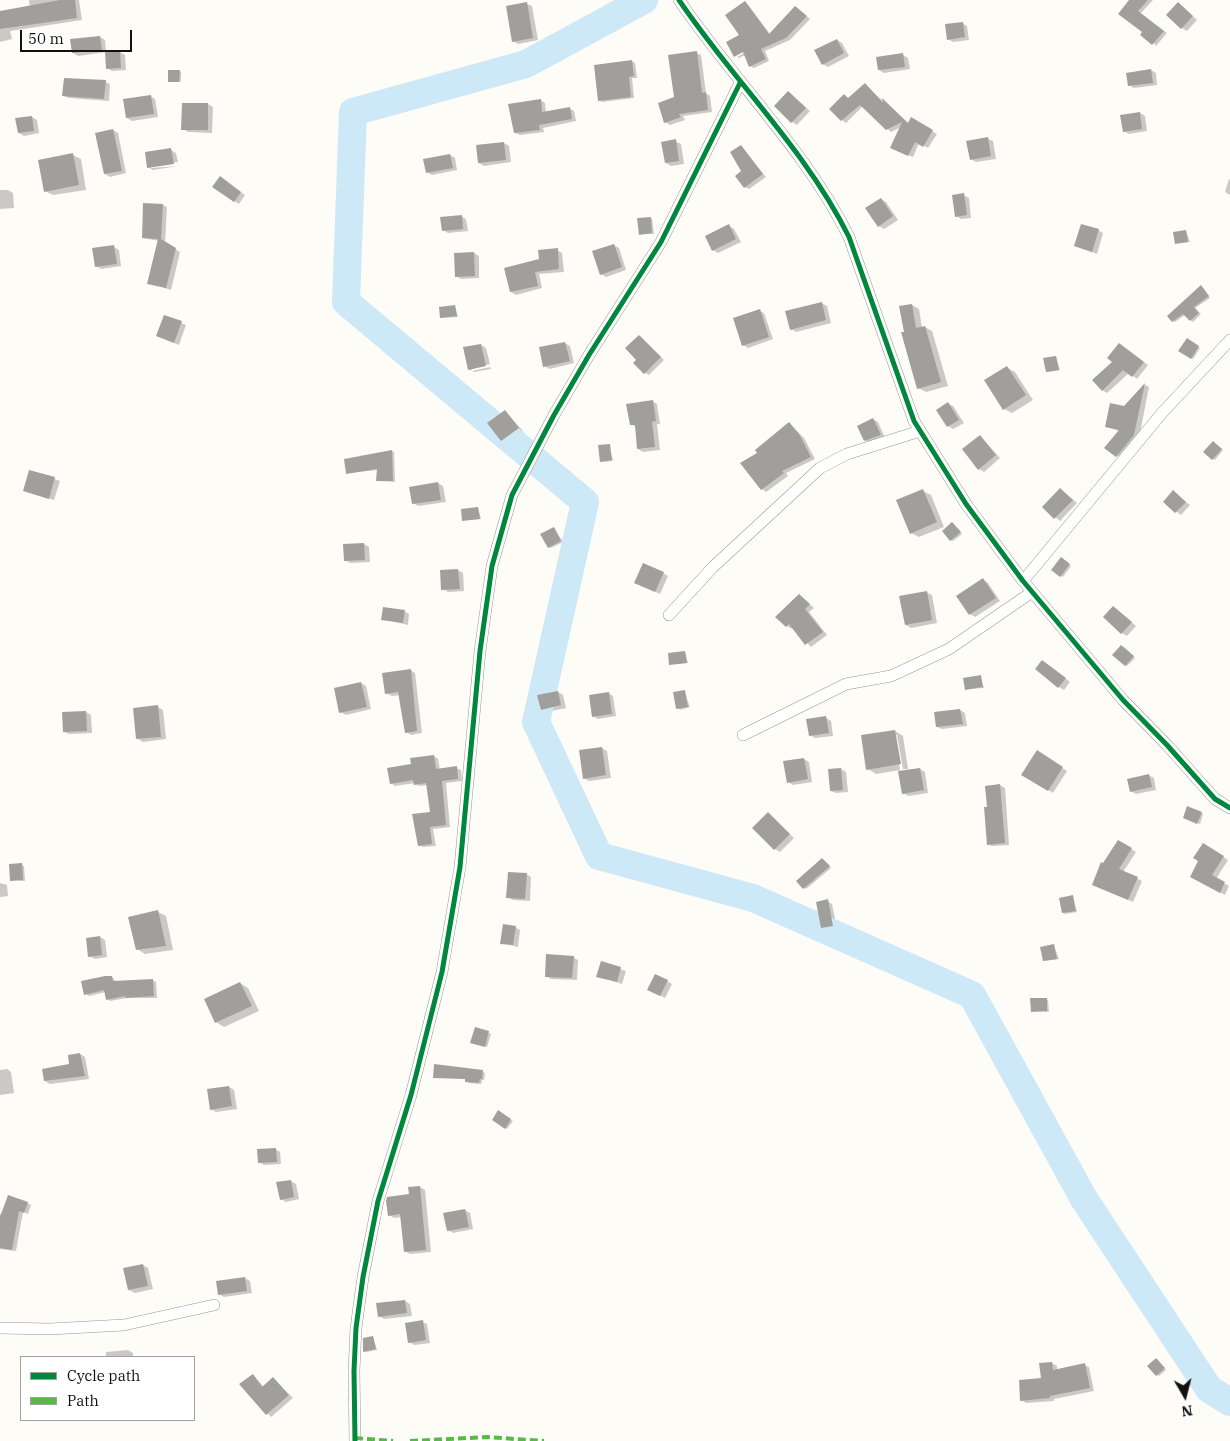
<!DOCTYPE html>
<html>
<head>
<meta charset="utf-8">
<style>
  body { margin:0 }
  #map { position:relative; width:1230px; height:1441px; overflow:hidden; background:#fdfcf7; font-family:"IBM Plex Serif",serif }
  canvas { display:block }
  .legend { position:absolute; left:20px; top:1356px; width:175px; height:65px; box-sizing:border-box; background:#fff; border:1px solid #a0a0a0; margin:0; padding:6px 9px; list-style:none; font-size:15px; color:#111 }
  .legend li { display:flex; align-items:center; gap:10px; height:25px }
  .legend b { width:25px; border:1px solid #a0a0a0 }
  .north { position:absolute; left:1160px; top:1371px; width:50px; height:50px; -webkit-text-stroke:4px #fff; paint-order:stroke; rotate:172deg; font-size:14px; font-weight:700; line-height:20px; text-align:center; color:#111 }
  .north::after { content:''; display:block; margin:auto; width:18px; height:22px; background:#111; clip-path:polygon(50% 0,100% 100%,50% 72%,0 100%) }
  .scale { position:absolute; left:20px; top:30px; width:112px; height:22px; box-sizing:border-box; border:2px solid #111; border-top:0; padding-left:6px; font-size:15px; line-height:18px; white-space:nowrap; color:#111; -webkit-text-stroke:4px #fff; paint-order:stroke }
</style>
</head>
<body>
<div id="map">
<canvas width="1230" height="1441"></canvas>
<ul class="legend">
<li><b style="height:6px;background:#00873e"></b>Cycle path</li>
<li><b style="height:6px;background:#58b947"></b>Path</li>
</ul>
<div class="north">N</div>
<div class="scale">50 m</div>
</div>
<script>
const c = document.querySelector('canvas').getContext('2d');
c.lineJoin = 'round';
function paint(path, color) {
  c.fillStyle = color;
  c.fill(path, 'evenodd');
}
function stroke(path, color, width, dash) {
  c.strokeStyle = color;
  c.lineWidth = width;
  c.lineCap = dash ? 'butt' : 'round';
  c.setLineDash(dash || []);
  c.stroke(path);
}
paint(new Path2D(`
  M 29,0 L 79,0 L 82,20 L 10,31 L 12,39 L 0,42 L 0,13 L 30,7 Z
  M 1131,0 L 1153,0 L 1140,14 L 1167,33 L 1156,46 L 1144,32 Z
  M 746,2 L 770,34 L 796,7 L 810,19 L 790,40 L 765,51 L 769,61 L 754,68 L 750,66 L 745,55 L 739,58 L 737,57 L 749,50 L 741,35 Z
  M 527,4 L 532,6 L 538,40 L 518,44 L 513,41 Z
  M 1183,7 L 1197,20 L 1187,31 L 1182,28 Z
  M 962,23 L 967,26 L 969,40 L 953,42 L 948,39 Z
  M 100,37 L 105,40 L 106,52 L 120,52 L 125,55 L 126,70 L 112,71 L 107,68 L 106,52 L 78,56 L 73,53 Z
  M 837,40 L 842,43 L 849,56 L 828,67 L 823,64 Z
  M 696,53 L 701,55 L 706,93 L 710,96 L 712,112 L 683,116 L 685,120 L 670,125 L 665,122 Z
  M 903,55 L 908,58 L 910,69 L 884,73 L 879,70 Z
  M 632,61 L 635,63 L 637,78 L 632,78 L 634,98 L 602,102 L 599,100 Z
  M 1151,70 L 1156,73 L 1157,85 L 1134,88 L 1129,85 Z
  M 179,71 L 181,72 L 181,82 L 169,81 Z
  M 105,82 L 110,84 L 109,101 L 69,98 L 64,96 Z
  M 865,85 L 909,124 L 911,119 L 937,134 L 928,148 L 919,143 L 913,157 L 896,150 L 901,127 L 891,132 L 863,106 L 846,123 L 842,120 L 850,99 Z
  M 789,92 L 810,111 L 797,125 L 792,122 Z
  M 150,96 L 155,99 L 158,117 L 132,121 L 127,118 Z
  M 540,100 L 545,103 L 546,113 L 569,108 L 574,111 L 576,121 L 543,128 L 544,132 L 520,135 L 515,133 Z
  M 208,104 L 213,107 L 212,133 L 188,132 L 183,129 Z
  M 1140,113 L 1145,116 L 1147,131 L 1129,134 L 1124,131 Z
  M 32,117 L 37,120 L 39,133 L 24,136 L 19,133 Z
  M 113,130 L 118,133 L 126,173 L 110,177 L 105,174 Z
  M 988,139 L 993,141 L 996,159 L 976,162 L 971,159 Z
  M 675,141 L 681,144 L 684,164 L 671,166 L 666,163 Z
  M 504,143 L 509,146 L 511,162 L 484,166 L 479,163 Z
  M 741,147 L 766,177 L 749,189 L 745,187 Z
  M 171,150 L 176,153 L 178,162 L 151,166 L 151,168 L 178,166 L 153,170 L 148,167 Z
  M 73,155 L 81,159 L 86,190 L 53,195 L 45,191 Z
  M 450,155 L 455,158 L 457,170 L 432,175 L 427,172 Z
  M 1229,179 L 1230,180 L 1230,195 L 1225,192 Z
  M 225,181 L 245,195 L 239,204 L 234,201 Z
  M 0,190 L 8,190 L 13,193 L 14,208 L 0,209 Z
  M 963,195 L 969,198 L 971,218 L 961,219 L 956,216 Z
  M 881,199 L 886,202 L 898,220 L 884,229 L 879,226 Z
  M 163,205 L 167,207 L 165,243 L 180,252 L 171,290 L 149,283 L 159,241 L 143,238 Z
  M 461,216 L 466,219 L 468,231 L 448,233 L 443,230 Z
  M 650,218 L 652,219 L 654,234 L 640,234 Z
  M 729,226 L 734,229 L 741,242 L 718,253 L 713,250 Z
  M 1098,230 L 1103,233 L 1097,254 L 1075,246 Z
  M 1186,231 L 1190,242 L 1176,243 Z
  M 614,245 L 619,248 L 626,270 L 606,277 L 601,274 Z
  M 114,247 L 119,250 L 121,266 L 101,269 L 96,266 Z
  M 557,250 L 562,253 L 564,272 L 539,274 L 542,288 L 516,295 L 511,292 L 540,260 Z
  M 474,253 L 479,256 L 479,278 L 461,279 L 456,276 Z
  M 1203,288 L 1210,298 L 1195,308 L 1201,314 L 1193,322 L 1185,315 L 1175,322 L 1173,321 Z
  M 821,303 L 827,306 L 831,323 L 796,332 L 791,329 Z
  M 912,305 L 919,309 L 922,328 L 925,327 L 932,331 L 948,386 L 926,392 L 918,388 L 905,333 Z
  M 455,306 L 458,317 L 441,318 L 440,308 Z
  M 759,311 L 764,313 L 773,339 L 748,348 L 743,345 Z
  M 181,323 L 186,325 L 179,345 L 157,336 Z
  M 640,336 L 664,360 L 649,375 L 645,373 L 638,360 Z
  M 1187,340 L 1200,348 L 1193,359 L 1180,351 Z
  M 565,343 L 570,346 L 574,363 L 550,369 L 544,366 Z
  M 481,345 L 486,348 L 490,364 L 472,368 L 472,371 L 490,367 L 491,369 L 474,372 L 469,369 Z
  M 1125,348 L 1148,365 L 1137,379 L 1129,373 L 1107,393 L 1102,390 L 1114,361 Z
  M 1056,357 L 1060,370 L 1049,372 L 1047,371 Z
  M 1007,368 L 1015,372 L 1033,400 L 1012,413 L 1004,409 Z
  M 1145,385 L 1149,387 L 1139,438 L 1121,459 L 1117,456 L 1119,431 L 1106,426 Z
  M 652,401 L 657,404 L 660,424 L 657,424 L 660,450 L 643,452 L 638,449 L 636,427 L 631,424 Z
  M 948,404 L 953,406 L 964,423 L 953,429 L 948,426 Z
  M 505,411 L 523,431 L 507,443 L 502,440 Z
  M 873,419 L 878,422 L 885,438 L 870,443 L 865,440 Z
  M 789,423 L 804,438 L 815,459 L 786,473 L 788,476 L 766,492 L 762,489 L 759,453 Z
  M 980,436 L 1000,458 L 984,472 L 979,469 Z
  M 1216,444 L 1223,450 L 1215,460 L 1213,459 Z
  M 609,445 L 613,461 L 603,462 L 601,461 Z
  M 392,451 L 394,452 L 395,482 L 378,481 L 378,470 L 347,473 L 346,460 Z
  M 55,479 L 60,481 L 54,500 L 25,491 Z
  M 438,483 L 443,486 L 446,502 L 418,506 L 413,503 Z
  M 1060,489 L 1077,503 L 1060,521 L 1043,507 Z
  M 923,491 L 931,495 L 944,527 L 919,537 L 911,533 Z
  M 1173,492 L 1190,505 L 1181,515 L 1164,502 Z
  M 478,508 L 481,519 L 464,520 Z
  M 953,523 L 962,534 L 953,541 L 951,540 Z
  M 554,528 L 563,542 L 551,548 L 549,547 Z
  M 364,544 L 369,547 L 370,562 L 350,563 L 345,560 Z
  M 1061,559 L 1071,566 L 1063,577 L 1053,570 Z
  M 458,570 L 463,573 L 464,591 L 448,592 L 443,589 L 442,571 Z
  M 663,573 L 668,576 L 660,594 L 640,585 Z
  M 983,580 L 988,583 L 1000,601 L 975,617 L 970,614 Z
  M 926,592 L 932,595 L 937,623 L 911,628 L 906,625 Z
  M 799,595 L 814,608 L 809,612 L 827,635 L 811,647 L 793,628 L 792,629 L 787,626 L 777,617 Z
  M 1114,607 L 1136,626 L 1127,636 L 1122,633 Z
  M 404,611 L 409,614 L 408,625 L 382,619 Z
  M 1124,647 L 1135,658 L 1127,666 L 1125,665 Z
  M 685,652 L 688,663 L 671,664 Z
  M 1043,661 L 1070,682 L 1064,690 L 1059,687 Z
  M 410,670 L 415,673 L 422,733 L 411,735 L 406,732 L 400,695 L 392,696 L 386,693 Z
  M 980,677 L 984,688 L 966,689 Z
  M 361,683 L 366,686 L 371,709 L 346,715 L 340,712 Z
  M 684,691 L 690,707 L 680,710 L 678,708 Z
  M 558,692 L 563,695 L 566,708 L 547,712 L 542,709 Z
  M 608,693 L 613,696 L 616,716 L 598,719 L 593,716 Z
  M 158,707 L 163,710 L 166,739 L 143,742 L 138,739 Z
  M 960,710 L 965,713 L 967,726 L 942,729 L 937,727 L 935,713 Z
  M 86,712 L 91,715 L 92,733 L 69,734 L 64,732 Z
  M 826,718 L 831,721 L 833,736 L 815,738 L 810,735 Z
  M 895,731 L 903,736 L 908,769 L 903,769 L 897,735 L 895,735 L 900,770 L 876,774 L 868,769 Z
  M 602,748 L 607,751 L 611,778 L 589,781 L 584,778 Z
  M 1037,752 L 1067,771 L 1053,793 L 1023,774 Z
  M 434,756 L 438,759 L 440,770 L 456,768 L 461,770 L 462,781 L 446,783 L 450,827 L 433,829 L 436,846 L 423,847 L 419,845 L 431,813 L 428,785 L 419,786 L 415,783 L 395,786 L 391,783 L 412,765 Z
  M 804,759 L 809,762 L 812,782 L 793,785 L 788,782 Z
  M 841,769 L 846,772 L 848,792 L 836,793 L 831,791 Z
  M 920,769 L 925,772 L 928,793 L 908,796 L 903,793 Z
  M 1148,775 L 1154,778 L 1156,790 L 1136,794 L 1131,791 Z
  M 1000,785 L 1005,788 L 1009,845 L 992,846 L 988,844 L 989,808 Z
  M 1201,813 L 1203,814 L 1200,824 L 1186,819 Z
  M 768,814 L 794,838 L 780,852 L 775,849 Z
  M 1119,841 L 1136,852 L 1123,872 L 1142,881 L 1133,902 L 1098,887 L 1104,864 Z
  M 1203,844 L 1228,860 L 1216,879 L 1229,886 L 1225,895 L 1191,877 L 1200,861 Z
  M 822,859 L 831,868 L 806,889 L 798,881 Z
  M 22,865 L 24,866 L 25,881 L 11,880 Z
  M 526,874 L 531,877 L 530,901 L 513,900 L 508,897 Z
  M 0,883 L 7,885 L 8,896 L 0,897 Z
  M 1072,896 L 1077,912 L 1065,914 L 1063,913 Z
  M 827,901 L 832,904 L 837,928 L 827,930 L 822,927 Z
  M 158,912 L 166,916 L 173,950 L 145,954 L 137,949 Z
  M 515,927 L 520,930 L 518,947 L 502,943 Z
  M 100,937 L 105,940 L 107,957 L 95,959 L 89,956 Z
  M 1054,946 L 1059,959 L 1044,961 Z
  M 573,957 L 578,960 L 577,980 L 551,979 L 546,976 Z
  M 602,963 L 626,971 L 622,984 L 598,976 Z
  M 112,977 L 116,982 L 152,980 L 156,982 L 157,998 L 127,998 L 110,1001 L 107,999 L 106,992 L 89,996 L 86,994 Z
  M 667,981 L 672,984 L 665,998 L 654,992 Z
  M 240,983 L 248,988 L 259,1011 L 224,1027 L 216,1022 Z
  M 1046,999 L 1048,1000 L 1049,1012 L 1032,1011 Z
  M 476,1028 L 491,1034 L 487,1047 L 474,1043 Z
  M 80,1054 L 85,1057 L 89,1079 L 50,1084 L 45,1081 L 71,1065 Z
  M 7,1069 L 11,1072 L 14,1093 L 0,1095 L 0,1070 Z
  M 483,1072 L 485,1073 L 484,1080 L 482,1080 L 481,1084 L 469,1083 L 467,1079 L 435,1077 Z
  M 229,1087 L 234,1090 L 237,1109 L 216,1112 L 211,1109 L 208,1090 Z
  M 499,1112 L 513,1121 L 507,1129 L 494,1119 Z
  M 275,1149 L 280,1152 L 281,1164 L 264,1165 L 259,1162 Z
  M 291,1181 L 296,1184 L 299,1199 L 286,1202 L 281,1199 Z
  M 420,1187 L 425,1190 L 431,1252 L 410,1254 L 405,1251 L 402,1217 L 394,1218 L 389,1215 Z
  M 27,1203 L 31,1205 L 28,1214 L 23,1212 L 16,1251 L 0,1249 L 0,1214 Z
  M 465,1210 L 470,1213 L 473,1229 L 453,1233 L 448,1230 Z
  M 143,1265 L 148,1268 L 153,1289 L 135,1293 L 129,1290 Z
  M 245,1278 L 250,1281 L 252,1293 L 224,1297 L 219,1294 Z
  M 405,1301 L 410,1304 L 412,1316 L 384,1319 L 379,1316 L 377,1304 Z
  M 422,1322 L 427,1324 L 430,1343 L 414,1345 L 409,1342 Z
  M 373,1337 L 377,1350 L 366,1352 L 364,1351 Z
  M 128,1350 L 133,1353 L 133,1357 L 106,1357 L 106,1352 Z
  M 1158,1361 L 1166,1370 L 1159,1376 L 1157,1375 Z
  M 1052,1363 L 1057,1366 L 1057,1371 L 1084,1365 L 1089,1367 L 1094,1391 L 1054,1399 L 1054,1401 L 1026,1403 L 1022,1400 L 1042,1379 Z
  M 253,1375 L 264,1387 L 273,1379 L 293,1398 L 271,1417 L 240,1384 Z`), '#0003');
stroke(new Path2D(`
  M 644,0 L 526,64 L 353,112 L 346,302 L 585,502 L 536,722 L 599,856 L 753,898 L 972,995 L 1084,1199 L 1209,1389 L 1230,1402`), '#cde8f7', 28);
paint(new Path2D(`
  M 60,0 L 75,0 L 77,18 L 0,29 L 0,11 Z
  M 1129,0 L 1148,0 L 1138,11 L 1164,31 L 1152,45 L 1140,35 L 1142,32 L 1118,14 Z
  M 745,1 L 769,34 L 795,6 L 807,16 L 786,38 L 761,49 L 766,59 L 749,67 L 743,52 L 734,57 L 726,42 L 739,35 L 725,15 Z
  M 527,2 L 533,38 L 512,42 L 506,6 Z
  M 1178,2 L 1193,16 L 1181,29 L 1166,15 Z
  M 963,22 L 965,37 L 947,40 L 945,24 Z
  M 100,36 L 102,50 L 72,53 L 70,39 Z
  M 837,39 L 844,53 L 822,65 L 814,50 Z
  M 120,50 L 121,68 L 106,69 L 105,51 Z
  M 697,51 L 702,93 L 706,92 L 708,110 L 679,114 L 681,117 L 664,123 L 658,103 L 674,97 L 668,55 Z
  M 903,53 L 905,67 L 878,70 L 876,57 Z
  M 632,60 L 634,76 L 629,77 L 631,97 L 598,101 L 594,65 Z
  M 1151,69 L 1153,83 L 1128,86 L 1126,73 Z
  M 168,70 L 180,70 L 179,82 L 168,82 Z
  M 64,78 L 106,80 L 104,99 L 62,96 Z
  M 865,83 L 883,103 L 882,98 L 908,123 L 911,117 L 933,130 L 923,147 L 915,142 L 908,156 L 890,148 L 902,122 L 886,130 L 860,105 L 841,121 L 829,109 L 844,94 L 848,98 Z
  M 788,91 L 806,108 L 791,123 L 774,106 Z
  M 151,95 L 154,114 L 126,118 L 123,99 Z
  M 541,99 L 542,112 L 570,107 L 572,119 L 539,125 L 540,130 L 514,133 L 508,104 Z
  M 182,103 L 208,103 L 208,130 L 181,130 Z
  M 1140,112 L 1142,129 L 1123,132 L 1120,115 Z
  M 32,116 L 34,131 L 18,133 L 15,118 Z
  M 113,129 L 122,171 L 104,174 L 95,133 Z
  M 988,137 L 991,156 L 970,160 L 966,141 Z
  M 676,139 L 679,161 L 665,163 L 661,142 Z
  M 504,142 L 506,160 L 478,163 L 476,145 Z
  M 741,145 L 763,174 L 744,188 L 735,176 L 741,171 L 730,152 Z
  M 171,148 L 174,164 L 147,168 L 145,152 Z
  M 73,153 L 79,185 L 44,192 L 38,160 Z
  M 450,154 L 453,168 L 426,173 L 423,159 Z
  M 220,176 L 241,192 L 234,202 L 212,187 Z
  M 964,193 L 967,215 L 955,217 L 952,195 Z
  M 881,198 L 893,216 L 878,227 L 865,208 Z
  M 143,203 L 163,204 L 161,239 L 176,248 L 166,288 L 147,284 L 158,239 L 142,238 Z
  M 462,215 L 463,229 L 442,231 L 440,217 Z
  M 651,217 L 652,233 L 639,235 L 637,218 Z
  M 729,224 L 736,239 L 712,251 L 705,236 Z
  M 1081,224 L 1099,229 L 1092,252 L 1074,246 Z
  M 1186,230 L 1188,242 L 1175,244 L 1173,232 Z
  M 614,244 L 622,267 L 600,275 L 592,251 Z
  M 114,245 L 117,264 L 95,267 L 92,248 Z
  M 558,248 L 559,269 L 535,272 L 538,286 L 510,292 L 504,268 L 539,259 L 538,250 Z
  M 474,252 L 475,276 L 455,277 L 454,253 Z
  M 1201,285 L 1209,296 L 1194,307 L 1199,313 L 1190,321 L 1183,314 L 1172,322 L 1167,316 Z
  M 822,302 L 826,320 L 790,330 L 785,311 Z
  M 912,304 L 916,328 L 925,326 L 941,382 L 917,389 L 901,332 L 904,332 L 899,306 Z
  M 455,305 L 457,316 L 440,318 L 439,307 Z
  M 760,309 L 769,337 L 742,346 L 733,318 Z
  M 164,315 L 182,321 L 174,343 L 156,336 Z
  M 639,335 L 661,357 L 644,374 L 633,363 L 636,360 L 625,348 Z
  M 1187,338 L 1199,346 L 1191,359 L 1178,351 Z
  M 565,342 L 570,361 L 543,367 L 539,347 Z
  M 1119,343 L 1144,362 L 1132,377 L 1123,370 L 1102,391 L 1092,380 L 1112,362 L 1107,358 Z
  M 481,344 L 486,366 L 468,370 L 463,347 Z
  M 1056,356 L 1059,370 L 1046,372 L 1043,358 Z
  M 1007,366 L 1026,395 L 1003,410 L 984,380 Z
  M 1145,383 L 1134,435 L 1116,457 L 1104,448 L 1119,430 L 1105,427 L 1110,403 L 1124,406 Z
  M 653,400 L 656,421 L 652,422 L 655,447 L 637,449 L 635,425 L 630,425 L 626,404 Z
  M 948,402 L 959,420 L 947,427 L 936,410 Z
  M 505,410 L 519,428 L 501,441 L 487,423 Z
  M 873,418 L 881,435 L 864,441 L 857,426 Z
  M 789,422 L 799,434 L 811,457 L 782,471 L 784,473 L 761,490 L 740,463 L 757,453 L 755,450 Z
  M 980,435 L 996,455 L 978,470 L 962,449 Z
  M 1213,441 L 1222,449 L 1212,460 L 1203,452 Z
  M 610,444 L 612,460 L 600,462 L 598,445 Z
  M 392,450 L 393,481 L 376,481 L 377,469 L 346,474 L 344,459 Z
  M 29,470 L 55,477 L 49,499 L 23,491 Z
  M 438,482 L 441,500 L 412,504 L 409,487 Z
  M 1060,488 L 1073,500 L 1054,519 L 1042,507 Z
  M 923,489 L 937,522 L 910,534 L 896,500 Z
  M 1173,490 L 1186,502 L 1175,513 L 1163,502 Z
  M 478,507 L 480,519 L 462,521 L 461,509 Z
  M 952,522 L 961,532 L 950,541 L 942,531 Z
  M 554,527 L 561,541 L 548,548 L 540,534 Z
  M 364,543 L 365,560 L 344,561 L 343,544 Z
  M 1061,557 L 1070,564 L 1060,577 L 1051,570 Z
  M 643,563 L 664,572 L 655,592 L 634,583 Z
  M 458,569 L 460,589 L 441,590 L 440,570 Z
  M 983,578 L 996,598 L 969,615 L 956,596 Z
  M 927,591 L 932,620 L 905,625 L 899,596 Z
  M 799,594 L 810,604 L 805,609 L 823,632 L 805,645 L 789,624 L 786,627 L 775,617 Z
  M 1113,606 L 1132,622 L 1121,634 L 1103,617 Z
  M 383,607 L 405,610 L 403,623 L 381,620 Z
  M 1121,645 L 1134,656 L 1125,666 L 1112,655 Z
  M 685,651 L 687,663 L 669,665 L 668,653 Z
  M 1042,660 L 1066,678 L 1058,688 L 1035,669 Z
  M 411,669 L 417,731 L 405,733 L 398,692 L 385,694 L 382,673 Z
  M 981,675 L 983,687 L 965,690 L 963,678 Z
  M 361,682 L 367,707 L 339,713 L 334,688 Z
  M 685,690 L 688,707 L 676,709 L 673,692 Z
  M 558,691 L 561,705 L 541,710 L 537,695 Z
  M 609,692 L 612,714 L 592,717 L 589,695 Z
  M 158,705 L 161,737 L 136,739 L 133,708 Z
  M 960,709 L 963,724 L 936,727 L 934,712 Z
  M 86,711 L 87,731 L 63,732 L 62,712 Z
  M 826,716 L 829,733 L 809,736 L 806,719 Z
  M 895,730 L 901,764 L 866,770 L 861,735 Z
  M 602,747 L 606,775 L 583,779 L 579,750 Z
  M 1037,750 L 1063,767 L 1048,791 L 1021,775 Z
  M 434,755 L 436,769 L 457,766 L 458,779 L 442,781 L 446,825 L 430,827 L 432,844 L 418,846 L 412,814 L 430,812 L 426,783 L 414,785 L 413,780 L 390,784 L 387,768 L 411,764 L 410,758 Z
  M 804,758 L 808,779 L 787,783 L 783,761 Z
  M 841,768 L 843,790 L 830,791 L 828,769 Z
  M 920,768 L 924,790 L 902,794 L 898,771 Z
  M 1149,774 L 1152,787 L 1130,792 L 1127,779 Z
  M 1000,784 L 1005,843 L 987,845 L 984,807 L 987,807 L 985,786 Z
  M 1187,806 L 1202,812 L 1197,824 L 1183,818 Z
  M 768,812 L 790,834 L 774,850 L 752,828 Z
  M 1118,840 L 1132,848 L 1119,869 L 1138,877 L 1128,900 L 1092,885 L 1101,862 L 1103,863 Z
  M 1203,843 L 1224,856 L 1212,875 L 1225,882 L 1220,893 L 1190,877 L 1198,861 L 1193,858 Z
  M 822,858 L 830,866 L 803,889 L 796,881 Z
  M 22,863 L 23,880 L 10,881 L 9,864 Z
  M 508,872 L 527,873 L 525,899 L 506,898 Z
  M 1073,895 L 1076,911 L 1062,913 L 1059,898 Z
  M 828,899 L 833,926 L 821,928 L 816,902 Z
  M 158,910 L 166,946 L 136,950 L 128,917 Z
  M 503,924 L 516,926 L 513,945 L 500,944 Z
  M 100,936 L 102,955 L 88,957 L 86,938 Z
  M 1054,944 L 1057,959 L 1043,961 L 1040,947 Z
  M 546,954 L 574,956 L 572,978 L 545,977 Z
  M 601,961 L 621,967 L 617,982 L 596,977 Z
  M 655,974 L 668,980 L 660,996 L 647,990 Z
  M 105,976 L 112,976 L 113,981 L 153,979 L 154,996 L 125,998 L 125,996 L 106,1000 L 104,990 L 84,995 L 81,981 Z
  M 240,982 L 252,1006 L 215,1023 L 204,999 Z
  M 1030,998 L 1047,998 L 1047,1011 L 1031,1012 Z
  M 475,1027 L 489,1031 L 485,1047 L 470,1043 Z
  M 80,1053 L 85,1076 L 44,1081 L 42,1069 L 69,1064 L 68,1055 Z
  M 434,1064 L 483,1070 L 482,1079 L 480,1079 L 479,1083 L 465,1082 L 465,1079 L 433,1078 Z
  M 229,1086 L 232,1106 L 210,1110 L 207,1089 Z
  M 498,1110 L 511,1119 L 505,1129 L 492,1120 Z
  M 276,1148 L 277,1162 L 258,1163 L 257,1149 Z
  M 291,1180 L 294,1197 L 280,1200 L 276,1182 Z
  M 420,1186 L 426,1250 L 404,1252 L 400,1214 L 388,1216 L 386,1201 L 387,1197 L 409,1194 L 408,1187 Z
  M 8,1195 L 28,1202 L 24,1213 L 19,1211 L 12,1250 L 0,1248 L 0,1217 Z
  M 465,1209 L 469,1227 L 447,1231 L 443,1213 Z
  M 143,1264 L 148,1286 L 128,1290 L 123,1268 Z
  M 245,1277 L 247,1291 L 218,1295 L 216,1281 Z
  M 405,1300 L 407,1313 L 378,1317 L 376,1303 Z
  M 423,1320 L 426,1340 L 408,1343 L 405,1323 Z
  M 373,1336 L 376,1349 L 363,1352 L 363,1338 Z
  M 1156,1358 L 1165,1368 L 1156,1376 L 1147,1366 Z
  M 1052,1362 L 1053,1370 L 1085,1363 L 1090,1388 L 1050,1396 L 1050,1398 L 1020,1401 L 1019,1380 L 1041,1378 L 1039,1363 Z
  M 253,1374 L 262,1387 L 273,1377 L 289,1395 L 266,1415 L 239,1384 Z`), '#a19f9c');
const minor = new Path2D(`
  M 679,0 C 733,80 806,150 849,237 L 914,421 L 966,504 L 1023,581 L 1123,700 L 1167,745 L 1215,799 L 1230,808
  M 1023,581 L 1162,413 L 1230,340
  M 669,615 L 713,567 L 820,468 L 847,454 L 920,431
  M 743,735 L 846,684 L 891,676 L 949,649 L 1032,592
  M 0,1328 L 50,1329 L 124,1325 L 214,1305
  M 355,1441 L 354,1371 L 356,1328 L 363,1277 L 378,1201 L 411,1095 L 442,972 L 460,867 L 480,651 L 492,566 L 512,495 L 554,415 L 589,355 L 661,242 L 740,83`);
stroke(minor, '#979795', 12);
stroke(minor, '#fffffe', 11);
stroke(new Path2D(`
  M 355,1438 L 393,1441
  M 410,1441 L 487,1437 L 544,1441`), '#58b947', 4, [8, 4]);
stroke(new Path2D(`
  M 679,0 C 733,80 806,150 849,237 L 914,421 L 966,504 L 1023,581 L 1123,700 L 1167,745 L 1215,799 L 1230,808
  M 355,1441 L 354,1371 L 356,1328 L 363,1277 L 378,1201 L 411,1095 L 442,972 L 460,867 L 480,651 L 492,566 L 512,495 L 554,415 L 589,355 L 661,242 L 740,83`), '#00873e', 5);
</script>
</body>
</html>
